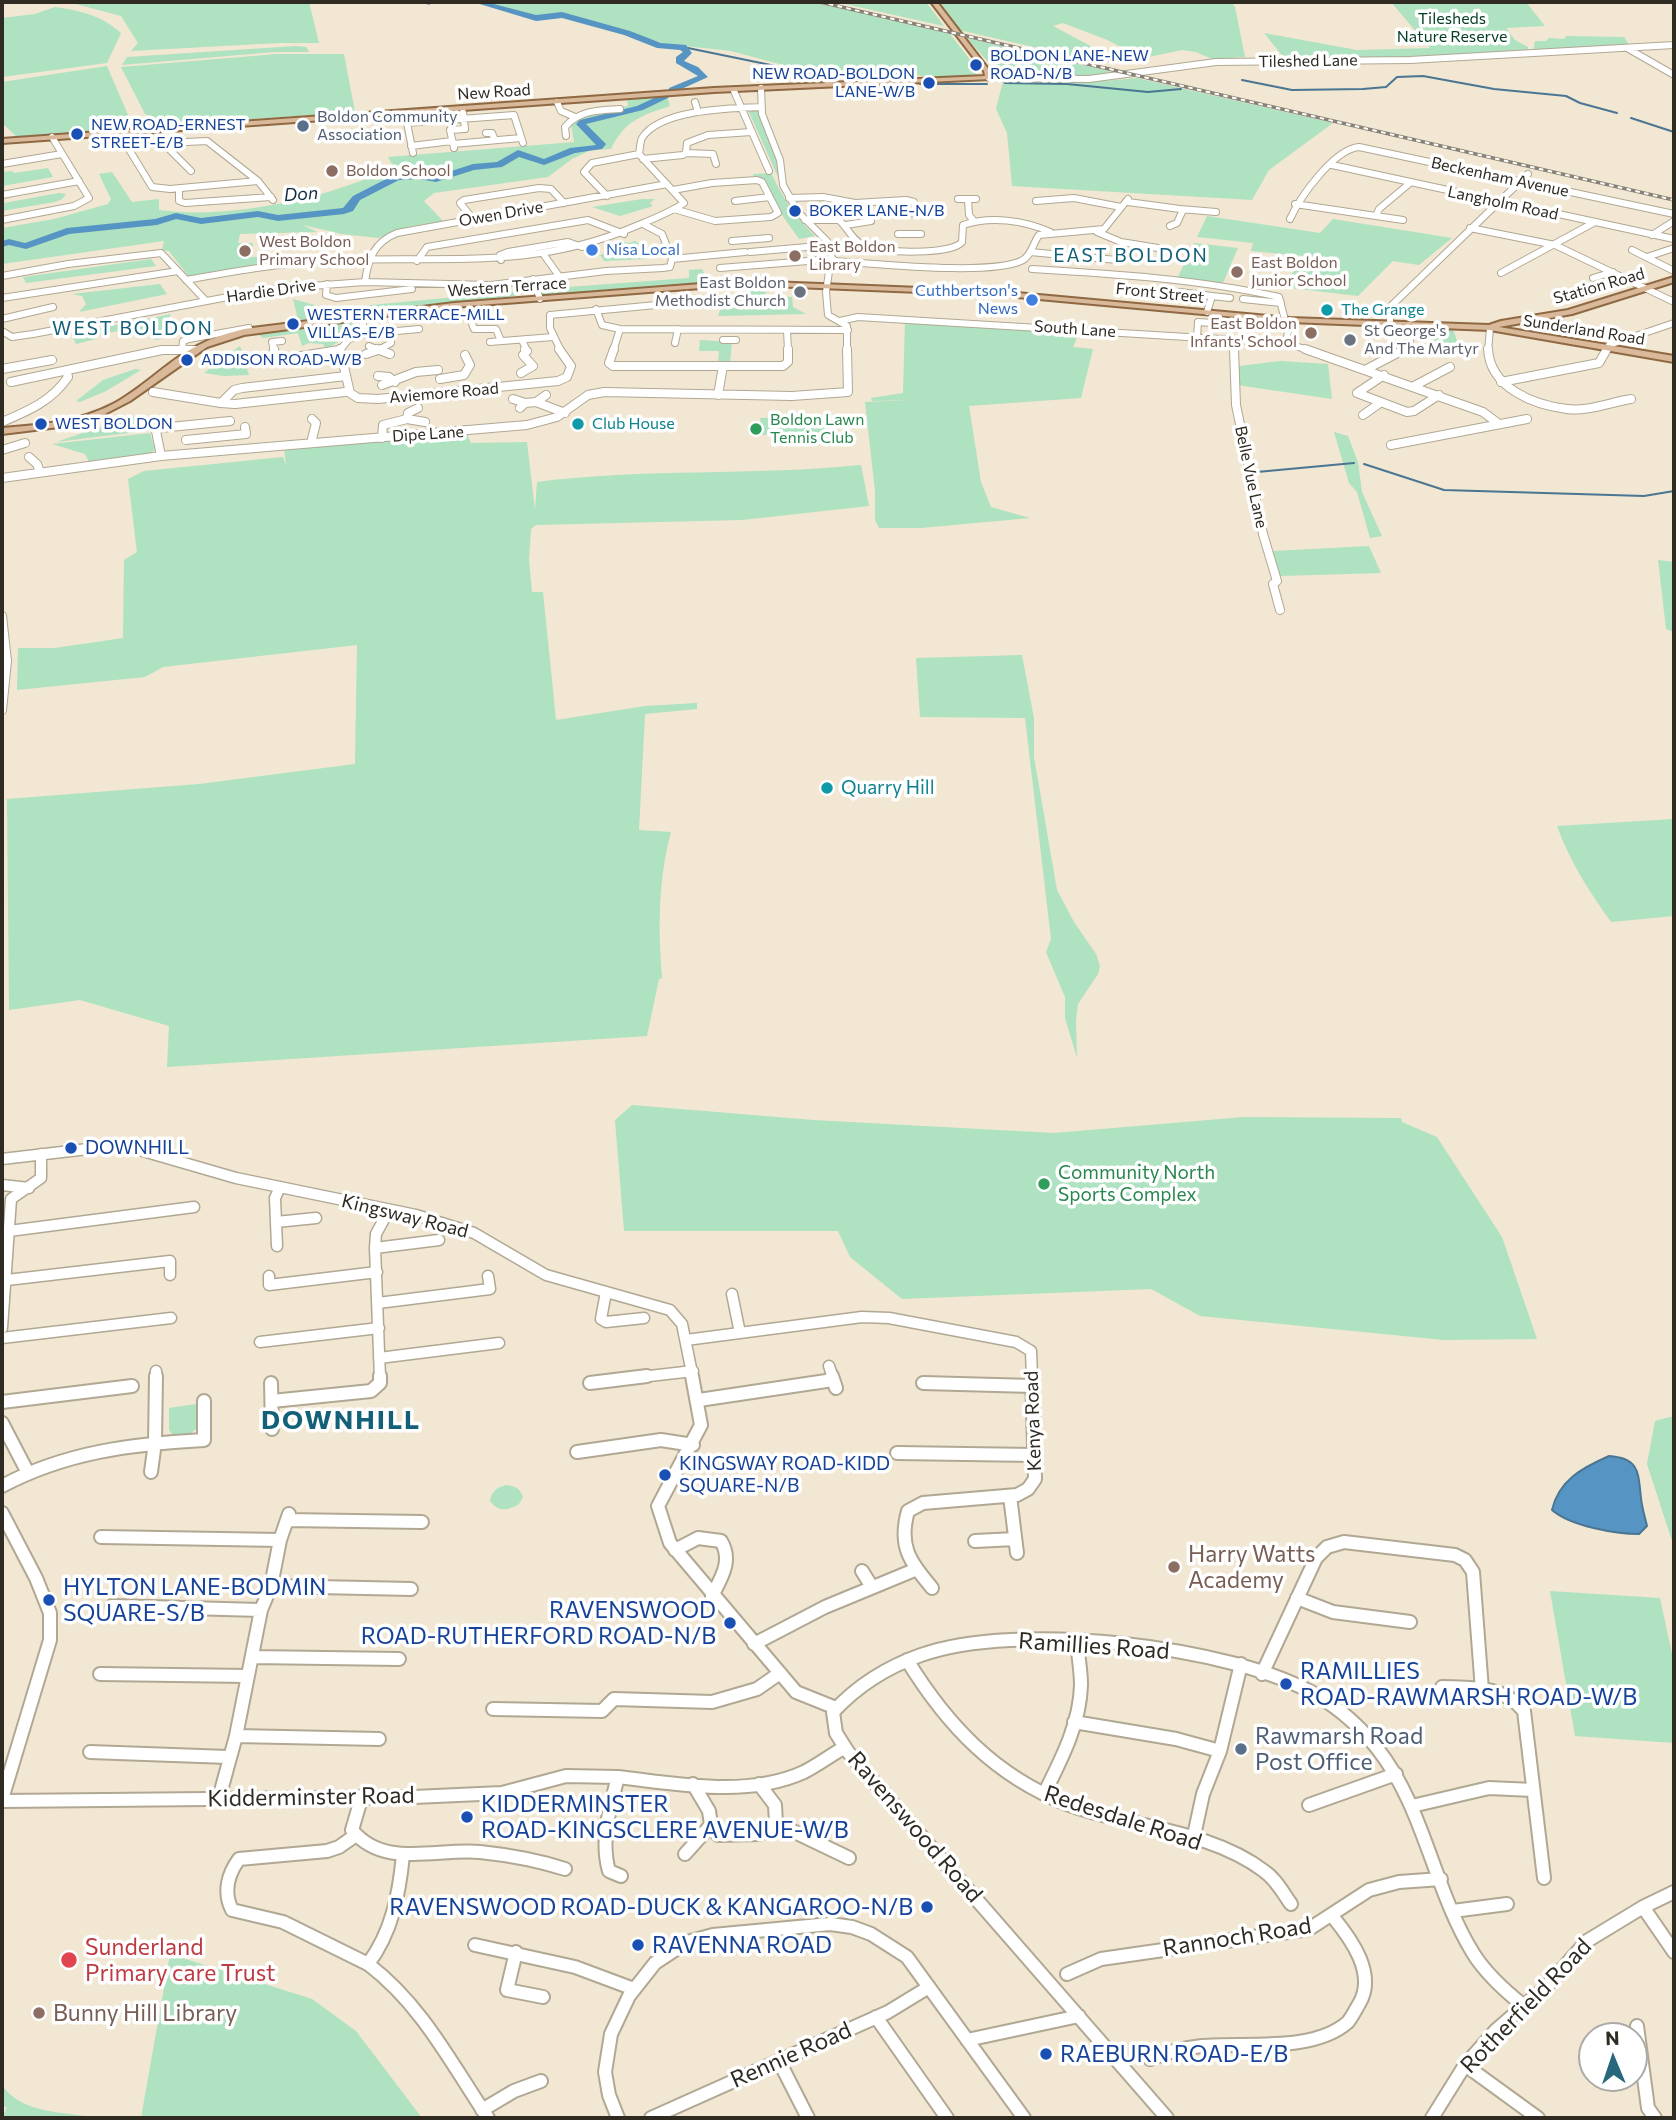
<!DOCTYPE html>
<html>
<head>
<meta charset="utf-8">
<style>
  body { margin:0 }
  #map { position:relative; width:1676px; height:2120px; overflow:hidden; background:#f1e7d2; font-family:Commissioner,sans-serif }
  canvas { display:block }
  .frame { position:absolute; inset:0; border:4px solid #2f2b23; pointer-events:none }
  .north { position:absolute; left:1578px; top:2022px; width:70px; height:70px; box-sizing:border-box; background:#fff; border:2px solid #acaaa7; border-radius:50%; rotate:358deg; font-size:19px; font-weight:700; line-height:28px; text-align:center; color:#2f2b23 }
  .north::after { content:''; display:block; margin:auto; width:24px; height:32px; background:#29677d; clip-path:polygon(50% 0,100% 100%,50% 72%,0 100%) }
</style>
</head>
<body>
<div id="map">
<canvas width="1676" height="2120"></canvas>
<div class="frame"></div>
<div class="north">N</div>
</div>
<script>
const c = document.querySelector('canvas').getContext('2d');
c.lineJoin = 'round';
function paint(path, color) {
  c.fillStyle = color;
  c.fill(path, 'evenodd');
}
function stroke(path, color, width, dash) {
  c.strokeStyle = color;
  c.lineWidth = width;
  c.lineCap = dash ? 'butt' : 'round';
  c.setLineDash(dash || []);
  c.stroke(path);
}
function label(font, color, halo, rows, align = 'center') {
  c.font = font + ' Commissioner,sans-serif';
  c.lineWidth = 7;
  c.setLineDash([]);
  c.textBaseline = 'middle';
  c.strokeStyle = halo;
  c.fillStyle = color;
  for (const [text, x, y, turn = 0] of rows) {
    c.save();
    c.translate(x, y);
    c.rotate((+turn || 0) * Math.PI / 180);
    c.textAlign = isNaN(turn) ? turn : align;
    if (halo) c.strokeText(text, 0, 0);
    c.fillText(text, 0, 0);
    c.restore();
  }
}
paint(new Path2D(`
  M 309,2 L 319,43 L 279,43 L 131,51 L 138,43 L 121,16 L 72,3 Z
  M 484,2 L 813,2 L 950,34 L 978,70 L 976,74 L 960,77 L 906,75 L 850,77 L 805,71 L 731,51 L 666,44 L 563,13 L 538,16 Z
  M 836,2 L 926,2 L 944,26 Z
  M 940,2 L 1231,2 L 1235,7 L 1245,57 L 1212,59 L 1196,52 L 1182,50 L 1144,58 L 1105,39 L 1063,23 L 1053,26 L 1098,50 L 1104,57 L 1103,63 L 959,30 Z
  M 1391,2 L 1526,2 L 1545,26 L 1506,28 L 1515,40 L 1528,47 L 1528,52 L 1394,59 L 1285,59 L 1264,33 L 1357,50 L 1430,48 Z
  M 55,7 C 81,11 101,15 121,33 L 107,63 L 2,77 L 2,18 L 35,14 Z
  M 1566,36 L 1624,37 L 1630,46 L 1533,52 L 1535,41 L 1546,41 L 1549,38 L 1564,39 Z
  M 967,38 L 1121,74 L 1102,77 L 1001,77 Z
  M 296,46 L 306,47 L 309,52 L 274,52 L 122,65 L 127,57 Z
  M 277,54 L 344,54 L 355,112 L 167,125 L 145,114 L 121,67 Z
  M 107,66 L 134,129 L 17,137 L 2,123 L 2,82 Z
  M 1137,78 L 1333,123 L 1269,170 L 1252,200 L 1012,186 L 1007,133 L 996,109 L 1003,81 L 1092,82 Z
  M 667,96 L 670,106 C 642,115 624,121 611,149 L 591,150 L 572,159 L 548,177 L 434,193 L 424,201 L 443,221 L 407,227 L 379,238 L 342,234 L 303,225 L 317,232 L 240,234 L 238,243 L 253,243 L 250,257 L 322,256 L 320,260 L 189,277 L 169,251 L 162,250 L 164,241 L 2,264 L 2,228 L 54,219 L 108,204 L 111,199 L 99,174 L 112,172 L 132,202 L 159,199 L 159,210 C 225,220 335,198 393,166 L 388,157 L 574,142 L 571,125 L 585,116 L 622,111 L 621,107 L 628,106 L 627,99 Z
  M 748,110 L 756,110 L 759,113 L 776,156 L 778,177 Z
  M 48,168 L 53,177 L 2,186 L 2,172 L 12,171 L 14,173 Z
  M 771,173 C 783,198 795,217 815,236 L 799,239 L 782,215 L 765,181 L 754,179 L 753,174 Z
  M 59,193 L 66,194 L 62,199 L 55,202 L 2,211 L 4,203 Z
  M 642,199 L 655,199 L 650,203 L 653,206 L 620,216 L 592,207 Z
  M 1207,216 L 1320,233 L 1333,219 L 1452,238 L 1419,265 L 1393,261 L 1358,296 L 1283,287 L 1304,256 L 1251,251 L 1253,243 L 1197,237 Z
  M 620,241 L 629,243 L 635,241 L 642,246 L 647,259 L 604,261 L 600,255 L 617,250 L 608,245 Z
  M 1194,243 L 1238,248 L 1222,285 L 1177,279 Z
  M 151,259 L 156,266 L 26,283 L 23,277 Z
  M 702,269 L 709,283 L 550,296 L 542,294 L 541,289 L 689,278 L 689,270 Z
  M 160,284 L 167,294 L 79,312 L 86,304 L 82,296 L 72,294 Z
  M 746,287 L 772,287 L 764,295 L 792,297 L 793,307 L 806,314 L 718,316 L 720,310 L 751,305 L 754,299 Z
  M 530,290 L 532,292 L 508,297 L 431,304 L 298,320 L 293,299 L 329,309 Z
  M 171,314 L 160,332 L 165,338 L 156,340 L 138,328 L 94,335 L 96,339 L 76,344 L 71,334 Z
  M 348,320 L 358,323 L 359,330 L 326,349 L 323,344 L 309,343 L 302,346 L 298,333 L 263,338 L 257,333 Z
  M 905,321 L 1080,331 L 1073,347 L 1093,349 L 1081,398 L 969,406 L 981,482 L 991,507 L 1030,518 L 921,528 L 879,528 L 875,520 L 875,491 L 865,402 L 908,400 L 872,401 L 871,398 L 903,393 Z
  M 1420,328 L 1453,329 L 1462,355 L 1439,347 L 1436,341 L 1418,337 L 1416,331 Z
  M 700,340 L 732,342 L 730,364 L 718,364 L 719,351 L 699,351 Z
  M 240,346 L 249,375 L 224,376 L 204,373 Z
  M 1280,361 L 1328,364 L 1332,399 L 1237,385 L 1239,366 Z
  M 135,369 L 141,370 L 106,391 L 80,402 L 76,401 L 103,380 Z
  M 139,414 L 144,431 L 56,442 Z
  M 827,417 L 830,432 L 762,435 L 760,418 Z
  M 1334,432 L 1348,436 L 1358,462 L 1362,492 L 1382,536 L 1370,538 L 1357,492 L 1349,483 Z
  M 150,433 L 155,450 L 146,455 L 89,462 L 85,454 L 52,444 Z
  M 467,434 L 471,443 L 527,442 L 535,510 L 537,482 C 645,468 754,476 861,465 L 869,506 L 742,520 L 536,525 L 531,529 L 529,560 L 532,592 L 543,592 L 556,720 L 645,706 L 697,703 L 697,709 L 645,714 L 639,830 L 671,832 C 658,880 658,928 662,978 L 659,979 L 647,1036 L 167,1067 L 169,1026 L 80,1000 L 9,1010 L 7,799 L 199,784 L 355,764 L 357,645 L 163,667 L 145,677 L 17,690 L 18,648 L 55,648 L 123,638 L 124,560 L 137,552 L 128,479 L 144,471 L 283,457 L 286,465 L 284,448 Z
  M 1369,546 L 1381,573 L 1280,576 L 1273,551 Z
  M 1658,560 L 1674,562 L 1674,632 L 1666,629 Z
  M 1022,655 L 1034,718 L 1034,757 L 1057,890 L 1074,922 L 1096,954 L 1100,966 L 1098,974 L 1078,1004 L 1076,1020 L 1077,1058 L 1065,1018 L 1065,997 L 1046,952 L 1051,939 L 1025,718 L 920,717 L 916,658 Z
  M 1674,819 L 1674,916 L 1611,922 C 1589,891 1570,862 1557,826 Z
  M 632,1105 L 813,1120 L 1054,1133 L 1244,1117 L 1401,1118 L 1402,1122 L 1437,1137 L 1502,1237 L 1537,1339 L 1444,1340 L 1200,1316 L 1151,1289 L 902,1299 L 850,1257 L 838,1231 L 624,1231 L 615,1120 Z
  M 196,1404 L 197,1428 L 190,1434 L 172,1434 L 169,1430 L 169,1408 Z
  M 1674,1416 L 1674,1547 L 1647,1464 L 1655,1421 Z
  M 506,1485 C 515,1486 520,1488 523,1497 L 519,1504 C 508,1511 498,1512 490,1501 C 492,1491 496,1488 506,1485 Z
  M 1550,1591 L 1660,1598 L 1674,1663 L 1674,1743 L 1575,1736 Z
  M 170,1954 L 312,1999 L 356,2031 L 422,2118 L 141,2118 Z
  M 2,2085 C 22,2115 64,2111 96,2118 L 12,2118 L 3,2116 L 7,2107 L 2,2106 Z`), '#aee2c0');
const water = new Path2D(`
  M 1609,1456 C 1640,1458 1638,1473 1641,1498 C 1642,1508 1645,1517 1647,1526 L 1639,1534 C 1616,1534 1570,1526 1552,1510 C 1559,1480 1582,1468 1609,1456 Z`);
paint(water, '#5695c3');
stroke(water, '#4a7593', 2);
stroke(new Path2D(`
  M 683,47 L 800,71 L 872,78
  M 1242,80 L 1292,90 L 1363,89 L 1386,87 L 1397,77 L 1423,76 L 1494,89 L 1566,96 L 1580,103 L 1617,113
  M 1005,83 L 1067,84 L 1148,92 L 1181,89
  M 920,84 L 987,84
  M 1631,118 L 1674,132
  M 1364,464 L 1444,490 L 1644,496 L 1674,491
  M 1257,472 L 1354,463`), '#4a7593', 2);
paint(new Path2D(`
  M 422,2 L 433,2 L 429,5 Z
  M 473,2 L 486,2 L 536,15 L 562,12 L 630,31 L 661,43 L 686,45 L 692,53 L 684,61 L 698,67 L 708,77 L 675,92 L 669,92 L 669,88 L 698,76 L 676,63 L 676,57 L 683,52 L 680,50 L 657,48 L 624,35 L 562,18 L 536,21 Z
  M 665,93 L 670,96 L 668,98 L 643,110 L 586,124 L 606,144 L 602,149 L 575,153 L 544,165 L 519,157 L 502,167 L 474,170 L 436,182 L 419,179 L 399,180 L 360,200 L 353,211 L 344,214 L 278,221 L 258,217 L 201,224 L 176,219 L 157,225 L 69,234 L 26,249 L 9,245 L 2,247 L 2,241 L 9,239 L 25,243 L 67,228 L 155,219 L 176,213 L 201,218 L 258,211 L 278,215 L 343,208 L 353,196 L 392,176 L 411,173 L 436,176 L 473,164 L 497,162 L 518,150 L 544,159 L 570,148 L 596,145 L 576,124 L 580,120 L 637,106 Z`), '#5695c3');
const minorFar3 = new Path2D(`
  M 1627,48 L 1674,75
  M 989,78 L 1089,79 L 1216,62 L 1410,60 L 1674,45
  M 761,88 L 762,114 L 780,160 L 783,185 L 798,212 L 827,241 L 832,251 L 826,292 L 828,315 L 847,326 L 847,351
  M 734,91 L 769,171
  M 557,102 L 561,111 L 575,117
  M 695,102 L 698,112
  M 119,133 L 152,187 L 170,189 L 258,181
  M 486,133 L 492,133 L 495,140
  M 566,136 L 565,127 C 579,110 600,110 620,109
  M 162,142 L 191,171
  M 453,144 L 521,138
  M 124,145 L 207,141 L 258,181 L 273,200
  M 411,146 L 452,141
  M 454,148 L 450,130 L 465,129 L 463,112
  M 413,153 L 407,123 L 514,115 L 523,143
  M 686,153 L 713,154 L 716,164
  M 643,159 L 683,155 L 686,153 L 687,143 L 708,135 L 751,132
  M 2,164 L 62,154
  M 1332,165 L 1674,239
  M 179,188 L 179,201 L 185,203 L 271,197
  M 673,190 L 712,183 L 757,180 L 762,182 L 778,213 L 771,217 L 715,221 L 674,209
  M 2,195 L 79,181
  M 607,196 L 584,172 L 592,163 L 639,154
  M 789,198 L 823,197 L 855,203 L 906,200 L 914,202 L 915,213
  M 958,199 L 976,199
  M 968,199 L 969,215 L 974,221
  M 735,201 L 770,197
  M 1036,201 L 1074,198 L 1121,207
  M 1128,202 L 1180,209 L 1182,212 L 1177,223 L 1170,226
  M 1295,204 L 1403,220
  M 1180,209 L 1216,212
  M 906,213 L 924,214
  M 1376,216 L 1379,209 L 1410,183
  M 473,219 L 460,203 L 464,200 L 539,188 L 551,189 L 564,203
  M 1290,219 C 1300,197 1334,149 1359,147 L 1674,214
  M 2,220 L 74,206 L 89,198 L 52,137
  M 805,220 L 839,220 C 848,228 854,243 866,247 C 882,253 952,255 962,242 L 963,225 C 990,216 1024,220 1050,232
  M 643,224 L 662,234 L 672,259
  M 846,225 L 871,221
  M 1470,228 L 1555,245 L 1674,302
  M 1097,232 L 1121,242 L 1158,248
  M 898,234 L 921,234
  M 1652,235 L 1674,221
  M 732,241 L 769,238
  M 1632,250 L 1674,271
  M 750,252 L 830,245
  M 1030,252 L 1117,260
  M 544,255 L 559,276
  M 1647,257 L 1674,248
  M 501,260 L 500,255 L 508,252 L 568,242 L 582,247
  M 417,261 L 427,247 L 588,220 L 624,234
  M 832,261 C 873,263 987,276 1021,261 C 1031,257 1033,243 1039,235 L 1104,229 L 1128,199
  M 720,268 L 833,259
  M 1032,269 C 1115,274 1198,279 1279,297 L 1285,320
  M 1501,273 L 1595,222
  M 2,276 L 68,264 L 161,253 L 206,301
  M 1593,278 L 1613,272
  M 533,279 L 540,299
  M 186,280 C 236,271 287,262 339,260 C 446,256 534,270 636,226 C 653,219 669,213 684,203 L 639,154 C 640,149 640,142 642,138 C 660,109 732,108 762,107
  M 365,282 C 368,259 374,242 397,233 L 667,184
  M 327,284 L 326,295 L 336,298 L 412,289
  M 1180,292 L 1212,296 L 1207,312
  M 1212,296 L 1230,298
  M 2,298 L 178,271
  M 1243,299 L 1281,303
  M 596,309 L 602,325 L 620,329 L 848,330
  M 2,319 L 53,307
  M 471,321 L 474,329 L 496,329 L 501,341
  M 840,321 L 858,317 L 1286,343 L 1311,351
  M 1390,324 L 1390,307 L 1528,174
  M 787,330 L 788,351
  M 2,331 L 12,337 L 33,334 L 270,289 L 365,282 L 491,285 L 606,271 L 663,268 L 670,267 L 672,259 L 745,252
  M 364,334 L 419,329
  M 1197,338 L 1198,322 L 1227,324
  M 522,340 L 527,351
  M 723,340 L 736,340
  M 1234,340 L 1234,351
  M 490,342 L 553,337
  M 675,343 L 678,329
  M 1286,343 L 1290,320
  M 369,346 L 381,351
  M 182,349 L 183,341 L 189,339 L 249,328
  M 159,351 L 195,350
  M 274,351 L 272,342 L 282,341
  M 335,351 L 339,350
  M 339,351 L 349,339 L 364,334 L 362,316
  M 377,351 L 391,343 L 391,332
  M 561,351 L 550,328 L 550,315 L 688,302
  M 613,351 L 620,329
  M 1401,351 L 1410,346 L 1409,325
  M 1488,351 L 1490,328
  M 1606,351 L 1609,345 L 1674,323`);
const minorFar2 = new Path2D(`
  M 274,349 L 276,360 L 339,350
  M 340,349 L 350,393 L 358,398 L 378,399 L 558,381 L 567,377 L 571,366 L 559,349
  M 377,349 L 390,354
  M 614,349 L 609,363 L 613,366 L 783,366 L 788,362 L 788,349
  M 1234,349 L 1236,405 L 1263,534 L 1277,581 L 1273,584 L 1280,610
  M 1305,349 L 1483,412 L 1499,424
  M 1488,349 C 1490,388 1534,405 1567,409 C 1586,412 1612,402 1631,399
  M 366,354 L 381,349
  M 2,369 L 52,360
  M 1367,369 L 1405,349
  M 521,373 L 533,366 L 523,355 L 527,351 L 525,349
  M 1384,375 L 1357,393 L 1407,412 L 1414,411 L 1439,395
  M 378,376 L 389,377 L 395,382
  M 440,379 L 464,375 L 470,365 L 465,355
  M 11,382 L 162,350 L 195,350
  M 1501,382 L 1599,363 L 1607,349
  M 382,385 L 416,372 L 438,370
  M 1414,386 L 1450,367
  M 153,392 L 221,403
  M 345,392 L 235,404 L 221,403 L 234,390 L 242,388 L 346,376
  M 718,395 L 723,366
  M 513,399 L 525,403 L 520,408
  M 536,402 L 565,413
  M 525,403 L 536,402 L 546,395
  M 418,408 L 408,413 L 407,419 L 425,422
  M 1363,415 L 1380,403
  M 2,422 C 28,411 52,401 68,377 L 67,372
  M 382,438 L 383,425 L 407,419
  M 186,440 L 246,434 L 245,427
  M 311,443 L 316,423 L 312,419
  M 1391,445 L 1527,419
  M 2,450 L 25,443
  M 161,456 L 156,431 L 160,428 L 230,421
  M 29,457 L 37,464 L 40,472
  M 2,478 L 161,456 L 527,425 L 557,417 L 588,395 L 604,392 L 792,396 L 848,392 L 847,349
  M 2,616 L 7,661 L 2,710`);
const minorFar1 = new Path2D(`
  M 2,1159 L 122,1145 L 236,1178 L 416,1215 L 474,1233 L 546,1275 L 670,1310 L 682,1324 L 693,1378
  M 2,1185 L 29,1188
  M 276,1222 L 316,1218
  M 9,1231 L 194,1207
  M 277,1246 L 275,1198 L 280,1187
  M 375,1248 L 439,1240
  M 269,1276 L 269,1285 L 377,1272
  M 7,1280 L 170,1261 L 170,1275
  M 606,1292 L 601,1319 L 606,1322 L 644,1318
  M 732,1294 L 740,1333
  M 378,1303 L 490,1289 L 488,1276
  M 2,1328 L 11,1199 L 41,1178 L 41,1154
  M 2,1338 L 171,1318
  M 686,1340 L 862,1317 L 889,1318 L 1016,1342 L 1031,1351 L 1032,1378
  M 260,1342 L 379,1328
  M 379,1358 L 499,1343
  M 829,1366 L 833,1378
  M 156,1378 L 156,1371
  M 380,1378 L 375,1248 L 376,1234 L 389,1210
  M 632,1378 L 693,1371`);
const minor = new Path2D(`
  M 692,1376 L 701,1425 L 658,1506 L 670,1543 L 796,1692 L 836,1708
  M 832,1376 L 836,1388
  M 271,1383 L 272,1429
  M 590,1383 L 647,1376
  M 923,1383 L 1032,1386
  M 699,1400 L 833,1380
  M 272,1401 L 371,1391 L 380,1383 L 380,1376
  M 2,1402 L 132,1386
  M 2,1423 L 27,1471
  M 577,1452 L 661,1440 L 693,1445
  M 897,1453 L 1034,1455
  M 151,1472 L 155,1442 L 156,1376
  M 2,1486 C 66,1452 132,1444 204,1440 L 204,1401
  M 1010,1496 L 1017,1553
  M 2,1513 L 36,1578 L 50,1613 L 50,1640 L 2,1799
  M 287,1520 L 422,1522
  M 101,1537 L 280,1540
  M 975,1541 L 1015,1539
  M 675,1550 L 698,1538 L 721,1541 C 733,1561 721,1578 712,1596
  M 862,1571 L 872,1587
  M 271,1586 L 411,1589
  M 932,1588 C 910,1561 898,1547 908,1511 L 923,1503 L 1017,1495 L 1028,1489 L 1035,1479 L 1032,1376
  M 1297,1598 L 1333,1612 L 1410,1622
  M 112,1606 L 261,1610
  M 754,1644 L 825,1607 L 917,1569
  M 252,1657 L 399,1659
  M 907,1660 C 947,1725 995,1776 1067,1804 C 1130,1828 1209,1829 1264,1871 C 1276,1879 1283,1893 1291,1904
  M 100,1674 L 248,1676
  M 1262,1674 L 1316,1558 L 1327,1547 L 1344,1542 L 1455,1555 L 1465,1560 L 1473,1572 L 1482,1690
  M 1442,1687 C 1472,1688 1503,1685 1524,1711 L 1544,1878
  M 493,1709 L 602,1711 L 614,1699 L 712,1702 L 757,1689 L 780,1673
  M 1074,1722 L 1176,1739 L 1220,1751
  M 236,1736 L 379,1739
  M 90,1752 L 228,1757
  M 693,1784 L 709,1811 L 711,1825 L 718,1835 L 760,1834 L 776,1823 L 775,1805 L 759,1784
  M 1044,1794 C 1061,1760 1080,1724 1081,1685 C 1081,1670 1078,1656 1077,1641
  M 362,1796 L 352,1830 C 384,1869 436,1848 480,1852 C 509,1855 537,1860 565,1869
  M 219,1798 L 236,1736 L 261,1610 L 271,1586 L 280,1540 L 289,1514
  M 2,1801 L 414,1797 L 502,1793 L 566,1776 L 618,1777
  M 1309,1805 L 1396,1774
  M 1412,1806 L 1489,1788 L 1533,1790
  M 776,1823 L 849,1858
  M 356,1835 L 339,1847 L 327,1851 L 239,1859 C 228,1874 223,1892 232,1910 L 283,1922 L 368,1964
  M 1193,1840 L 1203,1794 L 1220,1751 L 1241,1664
  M 685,1854 L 711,1825
  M 403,1855 C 399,1895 392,1932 368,1964 C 422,2005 451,2063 488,2118
  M 621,1876 L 609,1871 C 600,1840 610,1807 618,1777 C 678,1784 747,1798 804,1772 C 818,1765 831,1755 845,1747
  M 1643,1907 L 1674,1952
  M 1453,1911 L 1507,1904
  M 475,1945 L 575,1967 L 634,1989
  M 516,1952 L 507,1990 L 543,1997
  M 1067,1974 L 1101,1959 L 1309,1929 L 1369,1890 L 1399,1882 L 1441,1879
  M 876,2017 L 947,2118
  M 1637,2026 L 1648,2108 L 1655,2118
  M 967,2040 L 1079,2016
  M 1150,2059 C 1167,2052 1183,2048 1202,2046 C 1245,2042 1313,2053 1348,2022 C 1352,2017 1356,2009 1359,2004 C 1377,1974 1351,1939 1333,1917
  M 779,2061 L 808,2118
  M 1465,2065 L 1538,2118
  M 482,2110 L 514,2091 L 541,2081
  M 618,2118 L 609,2095 L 605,2072 L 611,2034 L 629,1996 L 655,1963 L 687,1942 L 713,1935 L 830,1924 L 852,1927 L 871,1934 L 907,1957 L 1024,2118
  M 651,2118 L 888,2012 L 929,1987
  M 1167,2118 L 848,1752 L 836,1733 L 833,1712 C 857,1686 887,1667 921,1655 C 1015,1621 1232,1645 1318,1696 C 1340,1709 1361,1728 1377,1748 C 1425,1809 1433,1888 1473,1953 C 1486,1974 1505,1991 1524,2006
  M 1432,2118 L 1465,2065 L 1496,2030 L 1547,1986 L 1587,1941 L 1643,1907 L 1674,1892`);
const major = new Path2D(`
  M 931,2 L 937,2 L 989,70 L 991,79 L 714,92 L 2,143 L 2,139 L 714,88 L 985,76 L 984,71 Z
  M 1674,277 L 1674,282 L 1572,314 L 1499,327 L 1674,356 L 1674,362 L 1490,330 L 1290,322 L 995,295 L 770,286 L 701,288 L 454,307 L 244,335 L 207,347 L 130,401 L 103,415 L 59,427 L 2,434 L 2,428 C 40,425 78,422 113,404 C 145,387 170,358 203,343 C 216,336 230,333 244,329 L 454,303 L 701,284 L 770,282 L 995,291 L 1290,318 L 1489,325 L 1501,321 L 1568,310 Z`);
stroke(minorFar3, '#b1a893', 8);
stroke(minorFar2, '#b1a893', 10);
stroke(minorFar1, '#b1a893', 13);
stroke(minor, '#b1a893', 16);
stroke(major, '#8e6944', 4);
stroke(minorFar3, '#fff', 6);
stroke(minorFar2, '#fff', 8);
stroke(minorFar1, '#fff', 10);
stroke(minor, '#fff', 12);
paint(major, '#dab99a');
const rail = new Path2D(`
  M 820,2 L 1674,200`);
stroke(rail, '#898274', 3.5);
stroke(rail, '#fff', 2, [4.5]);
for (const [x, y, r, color] of [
  [976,65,7,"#1a4fb4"],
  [929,83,7,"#1a4fb4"],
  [303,126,7,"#5c6f8a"],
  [77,134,7,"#1a4fb4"],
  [332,171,7,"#8d6e63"],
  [795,211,7,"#1a4fb4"],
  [592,250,7,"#3f7fe0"],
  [245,251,7,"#8d6e63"],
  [795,256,7,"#8d6e63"],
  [1237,272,7,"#8d6e63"],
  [800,292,7,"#6b7280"],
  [1032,300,7,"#3f7fe0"],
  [1327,310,7,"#0f9aa8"],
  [293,324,7,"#1a4fb4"],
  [1311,333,7,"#8d6e63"],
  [1350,340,7,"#6b7280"],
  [187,360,7,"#1a4fb4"],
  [41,424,7,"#1a4fb4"],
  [578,424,7,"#0f9aa8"],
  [756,429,7,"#2e9e5b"],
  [827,788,7,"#0f9aa8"],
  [71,1148,7,"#1a4fb4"],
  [1044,1184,7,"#2e9e5b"],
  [665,1475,7,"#1a4fb4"],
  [1174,1567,7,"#8d6e63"],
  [49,1600,7,"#1a4fb4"],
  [730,1623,7,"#1a4fb4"],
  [1286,1684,7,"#1a4fb4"],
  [1241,1749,7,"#5c6f8a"],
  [467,1817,7,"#1a4fb4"],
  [927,1907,7,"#1a4fb4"],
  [638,1945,7,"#1a4fb4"],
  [69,1960,9,"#e0444e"],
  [39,2013,7,"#8d6e63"],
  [1046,2054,7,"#1a4fb4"]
]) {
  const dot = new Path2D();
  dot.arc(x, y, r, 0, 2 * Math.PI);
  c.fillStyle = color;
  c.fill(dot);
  stroke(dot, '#fff', 2.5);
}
label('16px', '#043e22', '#fff', [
  ["Tilesheds",1452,19],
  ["Nature Reserve",1452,37]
]);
label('16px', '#164399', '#fff', [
  ["BOLDON LANE-NEW",990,56],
  ["ROAD-N/B",990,74],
  ["NEW ROAD-BOLDON",915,74,"right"],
  ["LANE-W/B",915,92,"right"],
  ["NEW ROAD-ERNEST",91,125],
  ["STREET-E/B",91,143],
  ["BOKER LANE-N/B",809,211],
  ["WESTERN TERRACE-MILL",307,315],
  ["VILLAS-E/B",307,333],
  ["ADDISON ROAD-W/B",201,360],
  ["WEST BOLDON",55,424]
], 'left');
label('16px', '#2f2b23', '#fff', [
  ["Tileshed Lane",1308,61,-1],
  ["New Road",494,92,-4],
  ["Beckenham Avenue",1500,177,12],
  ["Langholm Road",1503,203,12],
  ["Owen Drive",501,214,-10],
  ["Station Road",1599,286,-16],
  ["Western Terrace",507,287,-4],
  ["Hardie Drive",271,291,-8],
  ["Front Street",1160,293,6],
  ["South Lane",1075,329,4],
  ["Sunderland Road",1584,330,9],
  ["Aviemore Road",444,393,-5],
  ["Dipe Lane",428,434,-4],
  ["Belle Vue Lane",1251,477,78]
]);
label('16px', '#4e5e75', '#fff', [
  ["Boldon Community",317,117],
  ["Association",317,135]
], 'left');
label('16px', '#785e54', '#fff', [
  ["Boldon School",346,171],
  ["West Boldon",259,242],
  ["Primary School",259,260],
  ["East Boldon",809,247],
  ["Library",809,265],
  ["East Boldon",1251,263],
  ["Junior School",1251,281],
  ["East Boldon",1297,324,"right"],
  ["Infants' School",1297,342,"right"]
], 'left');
label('16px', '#366cbe', '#fff', [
  ["Nisa Local",606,250],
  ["Cuthbertson's",1018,291,"right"],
  ["News",1018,309,"right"]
], 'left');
label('16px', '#5b616d', '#fff', [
  ["East Boldon",786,283],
  ["Methodist Church",786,301],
  ["St George's",1364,331,"left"],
  ["And The Martyr",1364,349,"left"]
], 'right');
label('16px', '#0d838f', '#fff', [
  ["The Grange",1341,310],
  ["Club House",592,424]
], 'left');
label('16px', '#27864d', '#fff', [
  ["Boldon Lawn",770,420],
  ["Tennis Club",770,438]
], 'left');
label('italic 18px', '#112d41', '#fff', [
  ["Don",301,194,-4]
]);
c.letterSpacing = '2px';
label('19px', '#136078', '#fff', [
  ["EAST BOLDON",1131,256],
  ["WEST BOLDON",133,329]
]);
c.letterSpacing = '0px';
label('19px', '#0d838f', '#fff', [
  ["Quarry Hill",841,788]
], 'left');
label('19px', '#164399', '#fff', [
  ["DOWNHILL",85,1148],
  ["KINGSWAY ROAD-KIDD",679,1464],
  ["SQUARE-N/B",679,1486]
], 'left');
label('19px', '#27864d', '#fff', [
  ["Community North",1058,1173],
  ["Sports Complex",1058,1195]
], 'left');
label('19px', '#2f2b23', '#fff', [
  ["Kingsway Road",405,1216,14],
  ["Kenya Road",1033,1421,-92]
]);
label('23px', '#785e54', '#fff', [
  ["Harry Watts",1188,1554],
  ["Academy",1188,1580],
  ["Bunny Hill Library",53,2013]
], 'left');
label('23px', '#164399', '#fff', [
  ["HYLTON LANE-BODMIN",63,1587],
  ["SQUARE-S/B",63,1613],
  ["RAVENSWOOD",716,1610,"right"],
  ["ROAD-RUTHERFORD ROAD-N/B",716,1636,"right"],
  ["RAMILLIES",1300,1671],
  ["ROAD-RAWMARSH ROAD-W/B",1300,1697],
  ["KIDDERMINSTER",481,1804],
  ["ROAD-KINGSCLERE AVENUE-W/B",481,1830],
  ["RAVENSWOOD ROAD-DUCK & KANGAROO-N/B",913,1907,"right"],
  ["RAVENNA ROAD",652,1945],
  ["RAEBURN ROAD-E/B",1060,2054]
], 'left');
label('23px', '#2f2b23', '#fff', [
  ["Ramillies Road",1094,1646,4],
  ["Kidderminster Road",311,1797,-1],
  ["Redesdale Road",1123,1818,18],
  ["Ravenswood Road",915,1827,49],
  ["Rannoch Road",1237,1937,-9],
  ["Rotherfield Road",1526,2006,-46],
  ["Rennie Road",791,2055,-24]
]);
label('23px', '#4e5e75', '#fff', [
  ["Rawmarsh Road",1255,1736],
  ["Post Office",1255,1762]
], 'left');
label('23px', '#be3a42', '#fff', [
  ["Sunderland",85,1947],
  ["Primary care Trust",85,1973]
], 'left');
c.letterSpacing = '2px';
label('bold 26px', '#136078', '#fff', [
  ["DOWNHILL",341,1420]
]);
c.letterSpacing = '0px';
</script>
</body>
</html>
